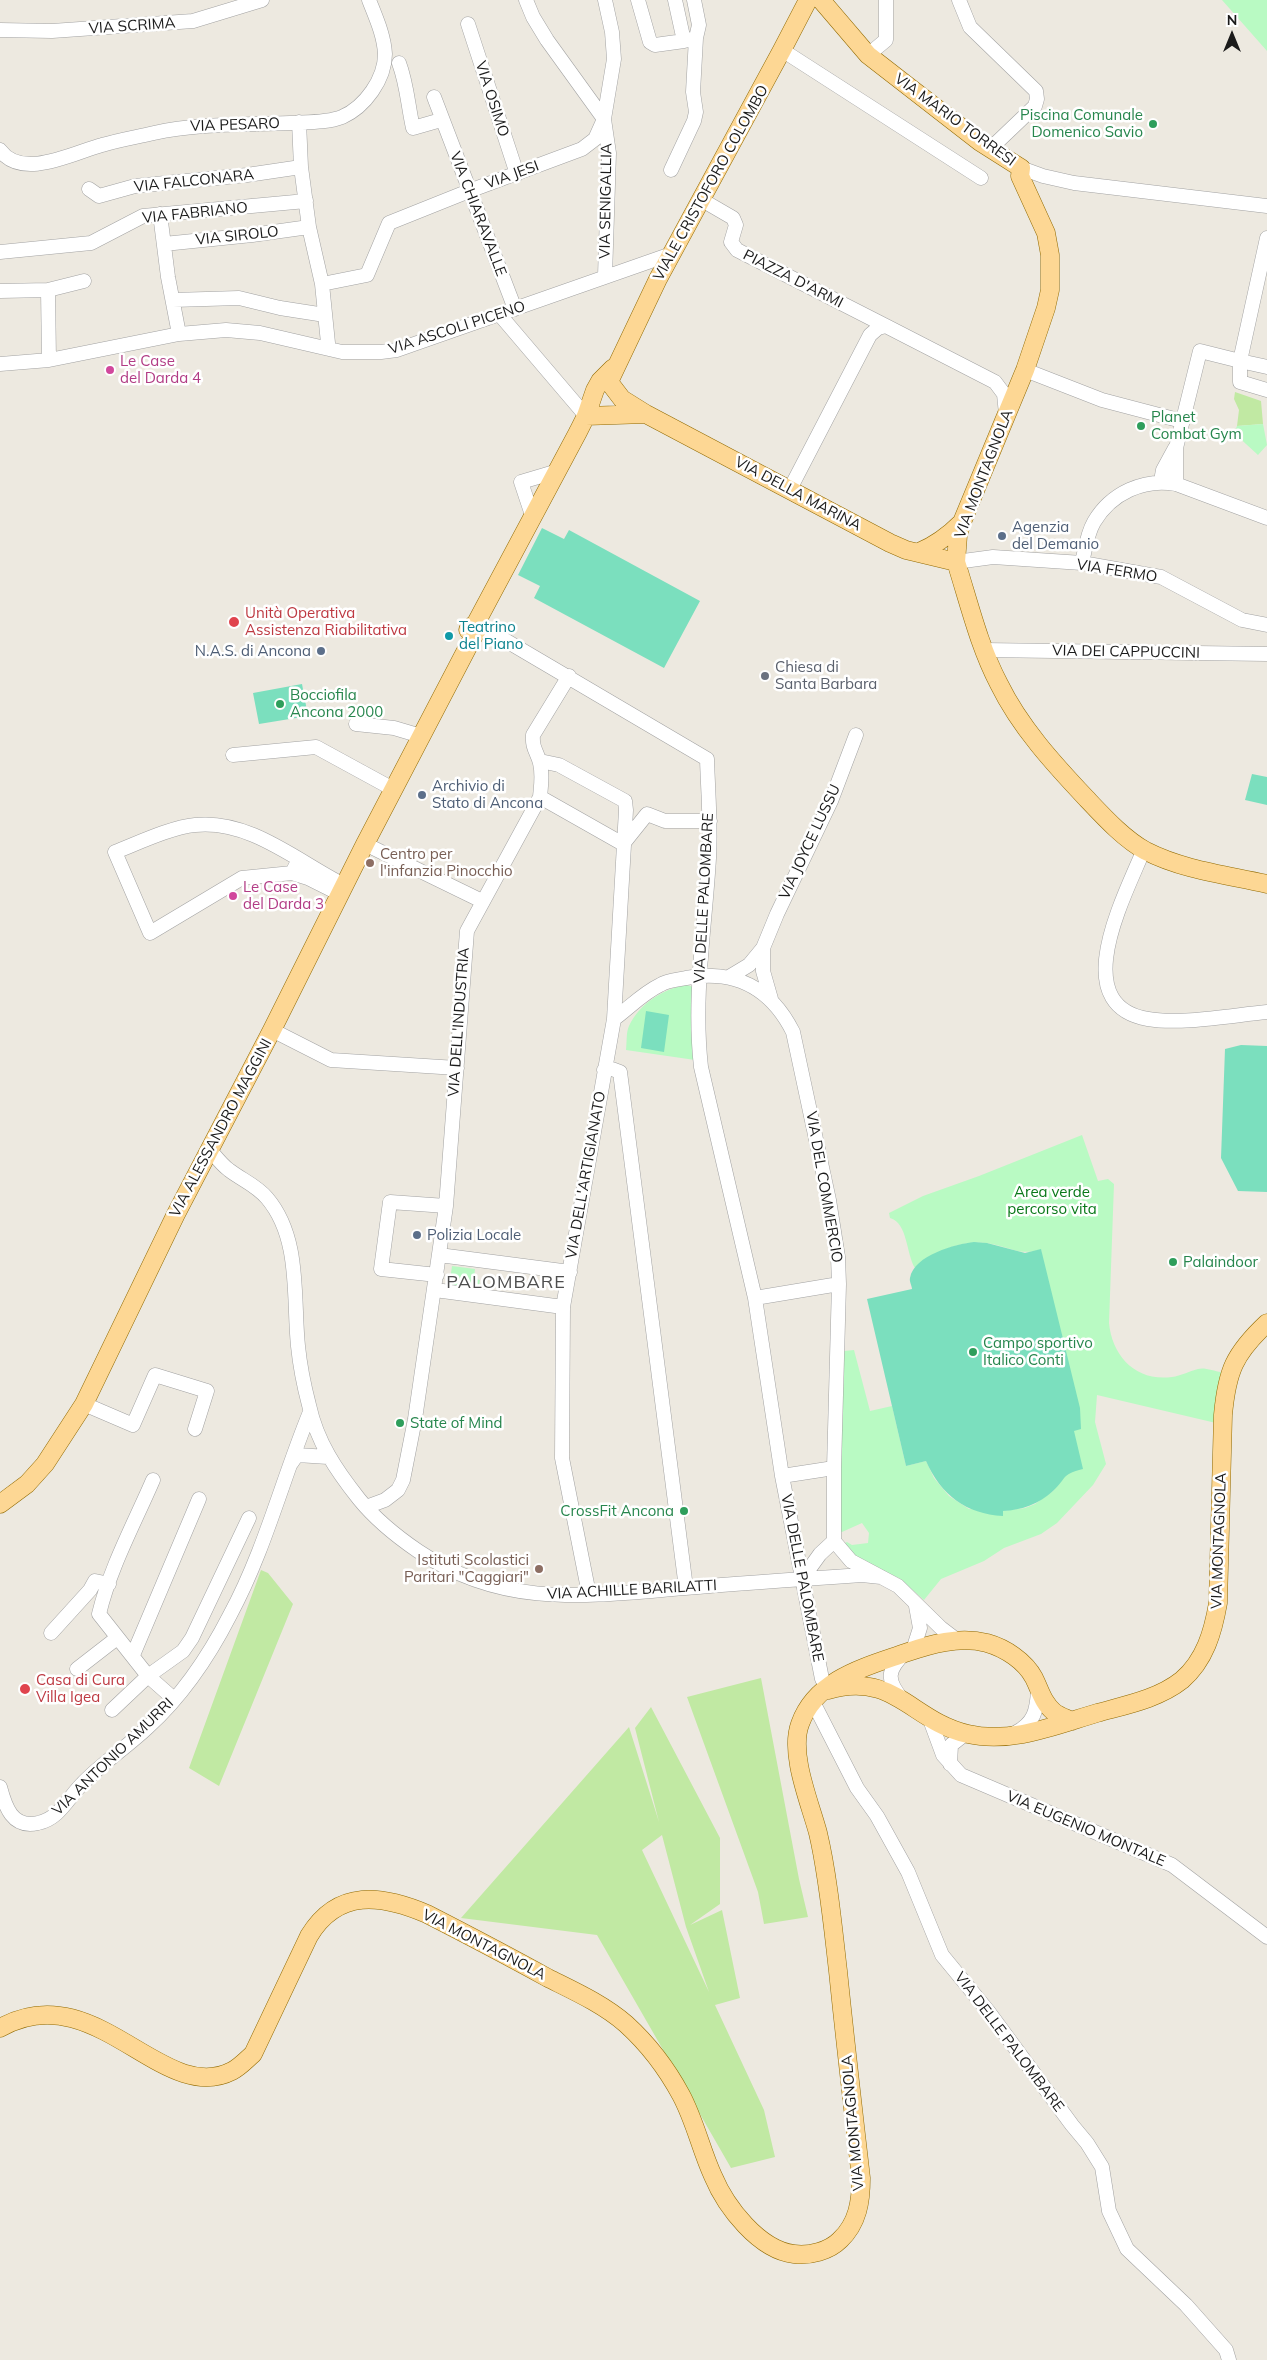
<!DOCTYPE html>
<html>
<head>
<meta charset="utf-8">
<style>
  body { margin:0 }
  #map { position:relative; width:1267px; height:2360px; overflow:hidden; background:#ede9e0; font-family:Mulish,sans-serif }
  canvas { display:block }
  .north { position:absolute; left:1207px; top:10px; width:50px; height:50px; -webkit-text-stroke:4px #fff; paint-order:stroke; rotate:0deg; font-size:14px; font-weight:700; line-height:20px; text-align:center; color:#1b1b1b }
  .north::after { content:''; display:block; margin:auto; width:18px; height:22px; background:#1b1b1b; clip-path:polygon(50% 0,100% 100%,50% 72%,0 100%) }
</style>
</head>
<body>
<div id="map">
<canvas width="1267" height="2360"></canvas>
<div class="north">N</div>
</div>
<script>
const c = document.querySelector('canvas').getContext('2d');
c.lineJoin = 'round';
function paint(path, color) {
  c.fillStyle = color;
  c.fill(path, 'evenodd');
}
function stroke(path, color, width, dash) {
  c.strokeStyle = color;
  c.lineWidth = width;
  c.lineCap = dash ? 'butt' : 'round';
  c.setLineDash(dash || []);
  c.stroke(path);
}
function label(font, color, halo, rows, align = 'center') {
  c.font = font + ' Mulish,sans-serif';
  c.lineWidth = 5;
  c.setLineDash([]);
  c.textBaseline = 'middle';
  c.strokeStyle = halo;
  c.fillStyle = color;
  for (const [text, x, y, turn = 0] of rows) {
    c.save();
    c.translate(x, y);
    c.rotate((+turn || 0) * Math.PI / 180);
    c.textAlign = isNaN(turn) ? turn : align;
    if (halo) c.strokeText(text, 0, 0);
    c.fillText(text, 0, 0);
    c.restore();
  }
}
paint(new Path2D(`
  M 1235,392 L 1261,401 L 1263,424 L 1237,426 L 1239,410 L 1234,399 Z
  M 261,1570 L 268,1573 L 293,1604 L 219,1786 L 189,1768 Z
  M 761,1678 L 799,1879 L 808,1917 L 764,1924 L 758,1892 L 687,1697 Z
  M 651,1707 L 720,1838 L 720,1904 L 690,1925 L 722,1910 L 740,1998 L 715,2005 L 764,2110 L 775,2157 L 731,2168 L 597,1935 L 461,1918 L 629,1727 L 659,1822 L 635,1728 ZM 662,1835 L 686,1927 L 709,1992 L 642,1850 Z`), '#c1e9a3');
paint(new Path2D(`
  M 1222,0 L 1267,0 L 1267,51 Z
  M 1263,424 L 1267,445 L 1258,455 L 1234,433 L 1237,426 Z
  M 686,985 L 691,986 L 695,991 L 695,1060 L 626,1050 C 627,1042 626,1032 629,1026 C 640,1003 663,989 686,985 Z
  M 1082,1135 L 1098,1181 L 1108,1179 L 1114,1184 L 1109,1323 C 1112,1356 1136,1382 1172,1377 C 1181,1376 1189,1371 1198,1369 C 1204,1367 1214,1371 1221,1372 L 1216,1423 L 1097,1395 L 1095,1422 L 1106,1464 L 1093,1485 L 1057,1523 L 1041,1534 L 1004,1548 L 984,1561 L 941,1579 L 924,1600 L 899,1578 L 866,1566 L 843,1544 L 847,1542 L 852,1545 L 868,1543 L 869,1533 L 862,1523 L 842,1532 L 839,1531 L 844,1351 L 854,1350 L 870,1411 L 892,1406 L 906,1466 L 926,1461 L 934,1478 L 949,1496 L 969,1509 L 1003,1511 L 1025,1508 L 1035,1504 L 1053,1491 L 1067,1473 L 1073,1431 L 1041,1250 C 1022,1254 1018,1251 1000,1246 C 968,1236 940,1248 915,1268 C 906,1254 908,1223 890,1218 L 889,1213 L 923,1196 L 979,1176 Z
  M 452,1266 L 475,1269 L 474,1279 L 480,1280 L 478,1291 L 449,1287 Z`), '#b9fac3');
paint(new Path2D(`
  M 542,528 L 564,539 L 569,530 L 700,601 L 664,668 L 534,598 L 540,586 L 518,575 Z
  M 302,684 L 308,716 L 259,724 L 253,693 Z
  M 1252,774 L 1267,777 L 1267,805 L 1245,800 Z
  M 646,1011 L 669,1015 L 664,1052 L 641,1048 Z
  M 1241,1045 L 1267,1046 L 1267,1192 L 1238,1191 L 1221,1158 L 1225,1049 Z
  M 974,1242 L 987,1243 L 1025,1253 L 1041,1249 L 1080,1408 L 1081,1429 L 1074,1431 L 1083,1469 C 1060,1475 1068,1477 1053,1491 C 1039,1504 1022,1510 1003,1511 L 1003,1516 C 966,1514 941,1495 926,1461 L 906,1466 L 867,1299 L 912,1289 C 912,1286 909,1281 910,1278 C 914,1255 956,1244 974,1242 Z`), '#7bdfbe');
const minor = new Path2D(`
  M 526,0 L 533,17 L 547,40 L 604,119 L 609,153 L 605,276
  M 638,0 L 650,42 L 655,45 L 684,41
  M 675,0 L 684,41 L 696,38 L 699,25 L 694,0
  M 959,0 L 970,27 L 1036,91 L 1037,99 L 1035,106 L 990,149
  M 468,24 L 517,174
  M 0,30 L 52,31 L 193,21 L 262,0
  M 782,50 L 981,178
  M 868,55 L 886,40 L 886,0
  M 399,63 C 407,84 408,106 413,128 L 441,120
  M 434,97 L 515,309
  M 299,122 L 301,167 L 309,227 L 322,284 L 328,343
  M 0,150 C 22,181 75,152 102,145 C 119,140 137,137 154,133 C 198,123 245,125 290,123 C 306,122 327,123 342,117 C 365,107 385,79 385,54 C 384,35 376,18 369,0
  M 1021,168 L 1043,176 L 1074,183 L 1267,206
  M 671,170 L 694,121 L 696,112 L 693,92 L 696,38
  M 89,189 L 99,196 L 135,186 L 247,175 L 301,167
  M 702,200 L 733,218 L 736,225 L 731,242 L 737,250 L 886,326
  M 160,214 L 168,277 L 179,334
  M 164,244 L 252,235 L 309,227
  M 0,252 L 91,243 L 143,216 L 306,201
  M 322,284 L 367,275 L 389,223 L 469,191 L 582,149 L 595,139 L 604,119 L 614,59 L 612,32 L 605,0
  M 48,290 L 49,360
  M 0,291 L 48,290 L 84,281
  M 173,300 L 239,298 L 280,308 L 325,315
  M 500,315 L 586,416
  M 0,364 L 49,360 L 179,334 L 226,330 L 260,333 L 342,352 L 381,352 L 397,350 L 671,254
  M 1267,367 L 1240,361 L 1240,382 L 1267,390
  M 1025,370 L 1102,400 L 1182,421
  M 1161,481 L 1163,470 L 1175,448
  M 1176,484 L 1176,448 L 1200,351 L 1240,361 L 1267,238
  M 790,489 L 870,335 L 878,328 L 886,326 L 995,382 L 1004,394 L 1006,414
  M 533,518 L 521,482 L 558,471
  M 956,562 L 993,557 L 1082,563 L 1161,577 L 1242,620 L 1267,625
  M 1082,563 C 1085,550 1087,534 1094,522 C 1111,493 1144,478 1176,484 L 1267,518
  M 476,623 L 707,759 C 708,792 711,825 709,858 C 705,927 693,997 701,1067 L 755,1298 L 782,1476 L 822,1679
  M 984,650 L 1267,654
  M 356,724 L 394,728 L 421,736
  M 233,755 L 316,747 L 393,789
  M 540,761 L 559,765 L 625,801 L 626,810 L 614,1019 L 563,1307 L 562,1458 L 589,1594
  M 540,797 L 623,844 L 647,814 L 665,821 L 710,821
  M 365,844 L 482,901
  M 1144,849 C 1126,894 1065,1005 1148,1019 C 1180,1025 1234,1015 1267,1012
  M 296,865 L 292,873 L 308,878 L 340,894
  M 292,873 L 242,878 L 150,933 L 115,852 C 138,843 172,827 195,825 C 250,819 298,862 344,885
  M 763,948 L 763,971 L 771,999
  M 729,977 L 749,965 L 763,948 L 777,914 L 831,801 L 856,735
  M 614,1019 C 629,1008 643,993 660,985 C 668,980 677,980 686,978 C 735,969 771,988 793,1032 L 829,1200 L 838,1257 L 839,1284 L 834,1468 L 834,1541 L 820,1554 L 802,1579
  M 272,1030 L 331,1060 L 457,1068
  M 604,1070 L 612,1069 L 620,1072 L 686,1588
  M 210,1150 C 216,1157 222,1165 229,1170 C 242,1180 256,1185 267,1198 C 301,1238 293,1297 298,1346 C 300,1366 304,1386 309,1405 C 317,1442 336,1470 359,1499 C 376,1520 396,1536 418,1551 C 504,1609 588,1596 685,1588 C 744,1583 803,1579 862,1575 L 881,1577
  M 439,1255 L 570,1272
  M 437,1275 L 381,1269 L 390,1202 L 446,1206
  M 435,1290 L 563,1307
  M 755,1298 L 839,1284
  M 84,1404 L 133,1425 L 155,1375 L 207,1391 L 195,1429
  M 290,1465 L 297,1455 L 328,1457
  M 782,1476 L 834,1468
  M 153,1480 C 134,1524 110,1568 99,1614 L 148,1676 L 174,1699
  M 366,1507 L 385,1500 L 398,1490 L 403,1480 L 415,1419 L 446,1206 L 467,931 L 540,797 C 541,785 543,775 540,763 C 537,751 532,749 533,735 L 569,676
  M 834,1541 L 851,1561 L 898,1586 L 941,1628 L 958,1641
  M 51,1633 L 90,1590 L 95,1581 L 109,1584
  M 913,1650 L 920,1628 L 916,1606
  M 133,1655 L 199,1499
  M 77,1669 L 117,1638
  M 902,1699 C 886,1680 887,1670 905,1653
  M 813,1702 L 857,1788 L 877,1816 L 908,1872 L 942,1955 L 988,2011 L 1072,2125 L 1087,2143 L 1102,2167 L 1109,2211 L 1127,2249 L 1186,2305 L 1226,2350 L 1229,2360
  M 112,1710 L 148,1676 L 183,1651 L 192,1638 L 249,1518
  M 929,1717 L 943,1755 L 961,1775 L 1172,1865 L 1267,1937
  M 1015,1733 C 1034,1723 1037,1711 1038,1690
  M 950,1764 L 951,1745 L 965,1734
  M 0,1787 C 5,1806 12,1829 38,1823 C 59,1819 68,1798 82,1784 C 102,1763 127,1747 148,1727 C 182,1696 209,1656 230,1615 C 265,1550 282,1480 310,1412`);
const major = new Path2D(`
  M 808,0 L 782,50 L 658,279 L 609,382 L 622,399 L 646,414 L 890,543 L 906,550 L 956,562
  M 821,0 L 868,55 L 980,142 L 1021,168 L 1020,176 L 1046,233 L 1050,255 L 1050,290 L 1046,308 L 1025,370 L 962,522 L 958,535 L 956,562 C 969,603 979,646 999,684 C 1020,727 1054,764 1086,798 C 1104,817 1124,839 1146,851 C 1183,870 1227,875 1267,884
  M 586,416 L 646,414
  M 919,552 C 936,545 948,536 961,523
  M 468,630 L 476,623 L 578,432 L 586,416 L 595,390 L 600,381 L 613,368
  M 0,1504 L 27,1484 L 45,1464 L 84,1404 L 176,1214 L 272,1030 L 365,844 L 472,639 L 476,632 L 476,623
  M 828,1690 C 895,1671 911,1721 968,1734 C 1012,1744 1056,1725 1097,1713 C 1126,1705 1158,1699 1182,1680 C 1205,1660 1213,1632 1218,1603 L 1223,1415 C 1227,1371 1234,1354 1267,1323
  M 0,2028 C 95,1974 162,2107 232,2071 C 240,2067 246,2060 253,2054 L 309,1936 C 338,1888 382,1895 427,1914 C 468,1935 508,1956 548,1978 C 574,1991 603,2004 626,2024 C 648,2044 667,2069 681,2095 C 695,2121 701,2150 713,2176 C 726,2207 759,2250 794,2254 C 810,2256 829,2251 840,2240 C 858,2223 861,2201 861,2178 C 853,2109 845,2040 838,1971 C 833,1928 828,1875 818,1833 C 810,1803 789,1754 800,1724 C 816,1679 865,1667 905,1653 C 931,1644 959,1636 987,1643 C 1005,1648 1025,1661 1034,1678 C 1040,1690 1043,1703 1054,1712 C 1059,1716 1066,1718 1072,1721`);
stroke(minor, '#a2a2a2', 15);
stroke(major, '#916a00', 19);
stroke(minor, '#fff', 14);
stroke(major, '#fdd794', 18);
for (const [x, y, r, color] of [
  [1153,124,5,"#2e9e5b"],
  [110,370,5,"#d1479c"],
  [1141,426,5,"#2e9e5b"],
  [1002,536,5,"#5c6f8a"],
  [234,622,6,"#e0444e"],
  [449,636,5,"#0f9aa8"],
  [321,651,5,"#5c6f8a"],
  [765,676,5,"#6b7280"],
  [280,704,5,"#2e9e5b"],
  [422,795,5,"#5c6f8a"],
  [370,863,5,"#8d6e63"],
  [233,896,5,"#d1479c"],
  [417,1235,5,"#5c6f8a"],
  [1173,1262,5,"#2e9e5b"],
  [973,1352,5,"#2e9e5b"],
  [400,1423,5,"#2e9e5b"],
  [684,1511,5,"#2e9e5b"],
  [539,1569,5,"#8d6e63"],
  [25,1689,6,"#e0444e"]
]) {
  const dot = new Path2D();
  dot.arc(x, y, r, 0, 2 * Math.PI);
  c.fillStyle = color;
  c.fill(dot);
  stroke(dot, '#fff', 2);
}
label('15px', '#1b1b1b', '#fff', [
  ["VIA SCRIMA",132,26,-4],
  ["VIA OSIMO",492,99,72],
  ["VIA MARIO TORRESI",955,120,36],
  ["VIA PESARO",235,125,-2],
  ["VIA JESI",512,175,-20],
  ["VIA FALCONARA",194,181,-6],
  ["VIALE CRISTOFORO COLOMBO",711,183,-61],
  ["VIA SENIGALLIA",606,201,-89],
  ["VIA FABRIANO",195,213,-6],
  ["VIA CHIARAVALLE",478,214,69],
  ["VIA SIROLO",237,236,-6],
  ["PIAZZA D'ARMI",793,279,27],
  ["VIA ASCOLI PICENO",457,328,-18],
  ["VIA MONTAGNOLA",984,474,-69],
  ["VIA DELLA MARINA",798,494,28],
  ["VIA FERMO",1117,571,9],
  ["VIA DEI CAPPUCCINI",1126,652,1],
  ["VIA JOYCE LUSSU",810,842,-65],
  ["VIA DELLE PALOMBARE",704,898,-87],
  ["VIA DELL'INDUSTRIA",459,1022,-86],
  ["VIA ALESSANDRO MAGGINI",221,1128,-62],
  ["VIA DELL'ARTIGIANATO",586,1175,-80],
  ["VIA DEL COMMERCIO",824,1187,80],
  ["VIA MONTAGNOLA",1219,1541,-88],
  ["VIA DELLE PALOMBARE",802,1578,79],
  ["VIA ACHILLE BARILATTI",632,1590,-3],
  ["VIA ANTONIO AMURRI",113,1757,-44],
  ["VIA EUGENIO MONTALE",1086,1829,23],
  ["VIA MONTAGNOLA",484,1945,27],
  ["VIA DELLE PALOMBARE",1009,2042,53],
  ["VIA MONTAGNOLA",853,2123,-95]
]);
label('15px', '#27864d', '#fff', [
  ["Piscina Comunale",1143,115,"right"],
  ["Domenico Savio",1143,132,"right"],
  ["Planet",1151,417],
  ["Combat Gym",1151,434],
  ["Bocciofila",290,695],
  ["Ancona 2000",290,712],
  ["Palaindoor",1183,1262],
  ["Campo sportivo",983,1343],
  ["Italico Conti",983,1360],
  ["State of Mind",410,1423],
  ["CrossFit Ancona",674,1511,"right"]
], 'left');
label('15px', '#b23c85', '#fff', [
  ["Le Case",120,361],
  ["del Darda 4",120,378],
  ["Le Case",243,887],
  ["del Darda 3",243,904]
], 'left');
label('15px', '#4e5e75', '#fff', [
  ["Agenzia",1012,527],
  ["del Demanio",1012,544],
  ["N.A.S. di Ancona",311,651,"right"],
  ["Archivio di",432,786],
  ["Stato di Ancona",432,803],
  ["Polizia Locale",427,1235]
], 'left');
label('15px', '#be3a42', '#fff', [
  ["Unità Operativa",245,613],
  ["Assistenza Riabilitativa",245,630],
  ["Casa di Cura",36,1680],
  ["Villa Igea",36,1697]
], 'left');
label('15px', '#0d838f', '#fff', [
  ["Teatrino",459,627],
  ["del Piano",459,644]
], 'left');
label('15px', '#5b616d', '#fff', [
  ["Chiesa di",775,667],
  ["Santa Barbara",775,684]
], 'left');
label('15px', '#785e54', '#fff', [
  ["Centro per",380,854],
  ["l'infanzia Pinocchio",380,871],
  ["Istituti Scolastici",529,1560,"right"],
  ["Paritari \"Caggiari\"",529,1577,"right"]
], 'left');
label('15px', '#097819', '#fff', [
  ["Area verde",1052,1192],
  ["percorso vita",1052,1209]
]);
c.letterSpacing = '1px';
label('18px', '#4e4e4e', '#fff', [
  ["PALOMBARE",506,1283]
]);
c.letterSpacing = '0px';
</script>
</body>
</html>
